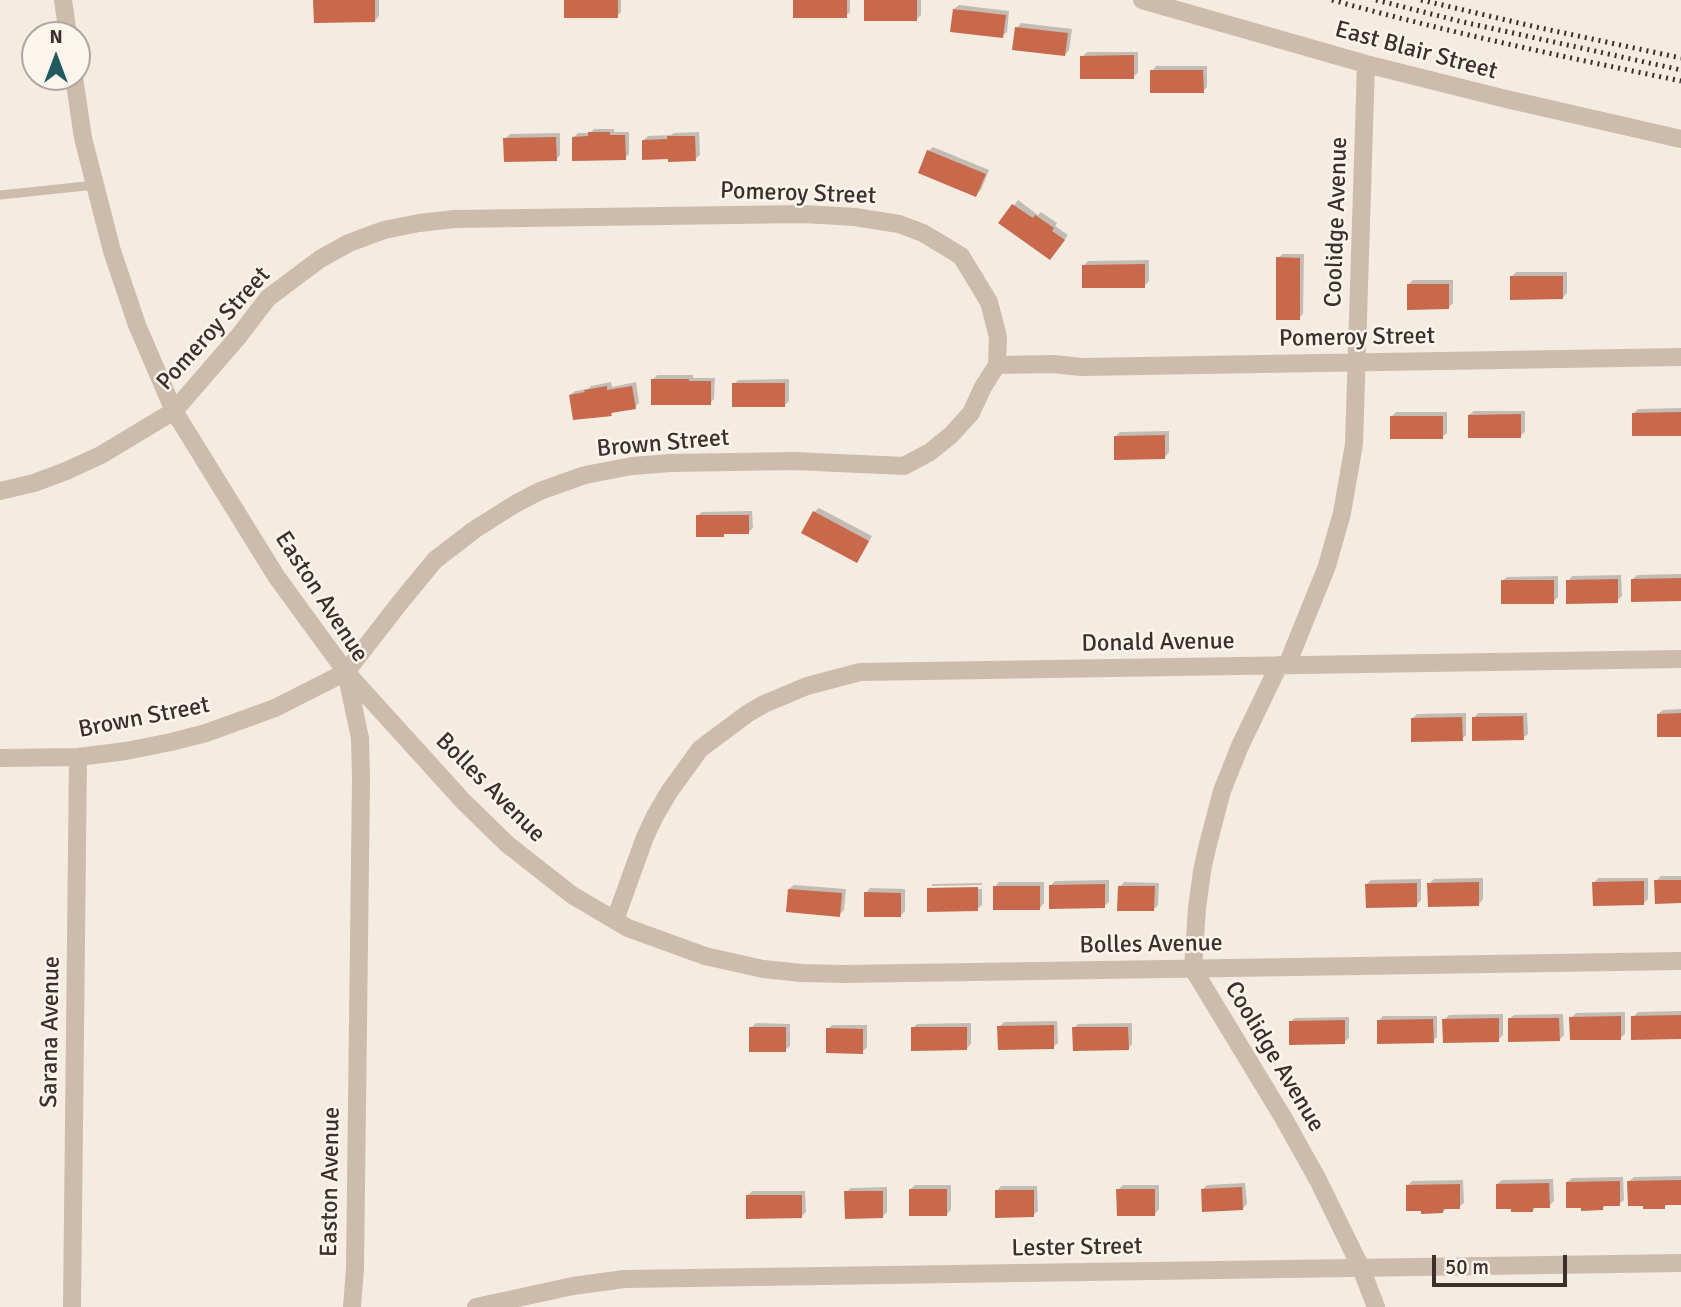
<!DOCTYPE html>
<html>
<head>
<meta charset="utf-8">
<style>
  body { margin:0 }
  #map { position:relative; width:1681px; height:1307px; overflow:hidden; background:#f4ebe1; font-family:Signika,sans-serif }
  canvas { display:block }
  .north { position:absolute; left:21px; top:21px; width:70px; height:70px; box-sizing:border-box; background:#fbf5ee; border:2px solid #aea6a0; border-radius:50%; rotate:0deg; font-size:19px; font-weight:700; line-height:28px; text-align:center; color:#3b302b }
  .north::after { content:''; display:block; margin:auto; width:24px; height:32px; background:#1f5a5e; clip-path:polygon(50% 0,100% 100%,50% 72%,0 100%) }
  .scale { position:absolute; left:1432px; top:1255px; width:135px; height:32px; box-sizing:border-box; border:4px solid #3b302b; border-top:0; padding-left:9px; font-size:21px; line-height:24px; white-space:nowrap; color:#3b302b; -webkit-text-stroke:5px #fbf5ee; paint-order:stroke }
</style>
</head>
<body>
<div id="map">
<canvas width="1681" height="1307"></canvas>
<div class="north">N</div>
<div class="scale">50 m</div>
</div>
<script>
const c = document.querySelector('canvas').getContext('2d');
c.lineJoin = 'round';
function paint(path, color) {
  c.fillStyle = color;
  c.fill(path, 'evenodd');
}
function stroke(path, color, width, dash) {
  c.strokeStyle = color;
  c.lineWidth = width;
  c.lineCap = dash ? 'butt' : 'round';
  c.setLineDash(dash || []);
  c.stroke(path);
}
function label(font, color, halo, rows, align = 'center') {
  c.font = font + ' Signika,sans-serif';
  c.lineWidth = 5;
  c.setLineDash([]);
  c.textBaseline = 'middle';
  c.strokeStyle = halo;
  c.fillStyle = color;
  for (const [text, x, y, turn = 0] of rows) {
    c.save();
    c.translate(x, y);
    c.rotate((+turn || 0) * Math.PI / 180);
    c.textAlign = isNaN(turn) ? turn : align;
    if (halo) c.strokeText(text, 0, 0);
    c.fillText(text, 0, 0);
    c.restore();
  }
}
paint(new Path2D(`
  M 315,0 L 379,0 L 379,16 L 375,21 Z
  M 566,0 L 621,0 L 621,12 L 617,16 Z
  M 795,0 L 850,0 L 850,12 L 846,16 Z
  M 866,0 L 921,0 L 921,15 L 917,19 Z
  M 959,5 L 1009,11 L 1007,32 L 1002,36 L 954,9 Z
  M 1021,23 L 1072,29 L 1069,50 L 1065,55 L 1017,28 Z
  M 1087,52 L 1138,52 L 1138,73 L 1133,77 L 1082,57 Z
  M 1156,66 L 1207,66 L 1207,87 L 1203,91 L 1152,71 Z
  M 594,129 L 614,129 L 614,132 L 629,132 L 629,154 L 625,158 L 574,137 L 578,133 L 590,133 Z
  M 699,132 L 700,155 L 695,159 L 644,140 L 648,136 L 671,135 L 674,133 Z
  M 560,133 L 560,155 L 556,160 L 505,139 L 510,134 Z
  M 933,147 L 989,170 L 981,190 L 976,195 L 928,151 Z
  M 1018,200 L 1038,215 L 1041,212 L 1057,223 L 1055,226 L 1068,235 L 1054,254 L 1001,223 Z
  M 1283,254 L 1304,254 L 1303,314 L 1299,318 L 1278,258 Z
  M 1149,260 L 1149,281 L 1144,286 L 1084,265 L 1088,261 Z
  M 1516,272 L 1567,272 L 1567,293 L 1562,298 L 1511,277 Z
  M 1413,280 L 1453,280 L 1453,303 L 1449,307 L 1408,285 Z
  M 657,375 L 693,375 L 693,378 L 715,378 L 714,399 L 710,403 L 653,380 Z
  M 789,379 L 789,401 L 785,405 L 734,384 L 738,380 Z
  M 611,382 L 612,387 L 636,382 L 639,403 L 635,407 L 614,411 L 611,414 L 570,395 L 575,391 L 588,389 L 591,386 Z
  M 1681,408 L 1681,434 L 1634,413 L 1638,409 Z
  M 1474,411 L 1525,411 L 1525,432 L 1520,436 L 1469,415 Z
  M 1396,412 L 1447,412 L 1447,433 L 1442,437 L 1391,417 Z
  M 1169,431 L 1169,452 L 1165,457 L 1115,437 L 1120,432 Z
  M 819,508 L 872,536 L 861,556 L 857,561 L 814,512 Z
  M 752,511 L 753,528 L 748,532 L 726,532 L 723,535 L 697,516 L 702,512 Z
  M 1681,574 L 1681,600 L 1633,579 L 1637,575 Z
  M 1621,575 L 1622,596 L 1617,601 L 1568,581 L 1572,576 Z
  M 1558,576 L 1558,597 L 1553,602 L 1502,581 L 1507,577 Z
  M 1681,709 L 1681,735 L 1658,714 L 1663,710 Z
  M 1466,713 L 1466,735 L 1462,739 L 1412,719 L 1417,714 Z
  M 1478,713 L 1527,713 L 1528,734 L 1523,738 L 1474,718 Z
  M 1661,876 L 1681,876 L 1681,901 L 1656,881 Z
  M 1483,878 L 1483,899 L 1479,904 L 1429,884 L 1434,879 Z
  M 1598,878 L 1648,878 L 1648,899 L 1644,903 L 1594,883 Z
  M 1421,879 L 1421,900 L 1417,905 L 1367,884 L 1371,880 Z
  M 1109,880 L 1109,902 L 1104,906 L 1050,886 L 1055,881 Z
  M 999,882 L 1044,882 L 1044,903 L 1040,908 L 995,887 Z
  M 1124,882 L 1159,883 L 1158,905 L 1154,909 L 1120,887 Z
  M 982,883 L 982,885 L 931,886 L 933,884 Z
  M 794,885 L 846,889 L 844,910 L 839,915 L 789,889 Z
  M 930,887 L 930,890 L 982,889 L 982,905 L 977,909 L 929,910 L 928,889 Z
  M 870,888 L 905,889 L 905,911 L 900,916 L 866,893 Z
  M 1681,1011 L 1681,1037 L 1633,1017 L 1638,1012 Z
  M 1625,1012 L 1625,1034 L 1620,1038 L 1571,1018 L 1576,1013 Z
  M 1503,1014 L 1503,1035 L 1498,1040 L 1444,1020 L 1449,1015 Z
  M 1563,1014 L 1564,1035 L 1559,1040 L 1509,1019 L 1514,1015 Z
  M 1383,1016 L 1437,1016 L 1437,1037 L 1433,1041 L 1379,1021 Z
  M 1349,1017 L 1349,1038 L 1344,1042 L 1290,1022 L 1295,1018 Z
  M 1057,1021 L 1058,1043 L 1053,1047 L 999,1027 L 1004,1022 Z
  M 756,1023 L 790,1024 L 790,1046 L 785,1050 L 751,1028 Z
  M 971,1023 L 971,1044 L 966,1049 L 913,1028 L 917,1024 Z
  M 1132,1023 L 1132,1044 L 1128,1049 L 1074,1028 L 1078,1024 Z
  M 832,1025 L 867,1025 L 867,1047 L 862,1052 L 828,1029 Z
  M 1681,1176 L 1681,1203 L 1669,1203 L 1664,1207 L 1629,1181 L 1634,1177 Z
  M 1623,1177 L 1624,1200 L 1619,1204 L 1607,1204 L 1603,1208 L 1567,1182 L 1572,1178 Z
  M 1553,1179 L 1554,1201 L 1549,1206 L 1537,1206 L 1533,1210 L 1497,1184 L 1502,1180 Z
  M 1463,1180 L 1464,1203 L 1459,1207 L 1447,1208 L 1443,1212 L 1407,1186 L 1412,1181 Z
  M 1245,1183 L 1247,1204 L 1242,1209 L 1202,1190 L 1207,1185 Z
  M 915,1185 L 951,1185 L 951,1210 L 947,1214 L 910,1190 Z
  M 1123,1185 L 1159,1185 L 1159,1209 L 1155,1214 L 1118,1190 Z
  M 1001,1186 L 1037,1186 L 1038,1211 L 1033,1215 L 997,1191 Z
  M 887,1187 L 887,1212 L 882,1217 L 846,1192 L 851,1188 Z
  M 752,1191 L 805,1191 L 806,1212 L 801,1217 L 747,1196 Z`), '#0003');
paint(new Path2D(`
  M 313,0 L 375,0 L 375,22 L 314,23 Z
  M 564,0 L 618,0 L 618,18 L 564,18 Z
  M 793,0 L 847,0 L 847,18 L 793,18 Z
  M 864,0 L 917,0 L 917,21 L 864,21 Z
  M 953,9 L 1006,15 L 1003,38 L 950,32 Z
  M 1015,27 L 1068,33 L 1065,56 L 1012,50 Z
  M 1134,55 L 1134,79 L 1080,79 L 1080,56 Z
  M 1150,70 L 1203,70 L 1204,93 L 1150,93 Z
  M 588,132 L 610,132 L 610,135 L 625,135 L 626,160 L 572,161 L 572,137 L 588,136 Z
  M 667,136 L 695,136 L 696,161 L 668,162 L 668,159 L 642,160 L 642,140 L 667,139 Z
  M 556,137 L 557,161 L 504,162 L 503,138 Z
  M 927,150 L 986,174 L 976,197 L 918,173 Z
  M 1012,204 L 1033,218 L 1035,215 L 1054,228 L 1052,231 L 1065,240 L 1050,260 L 998,223 Z
  M 1276,257 L 1300,258 L 1300,320 L 1276,320 Z
  M 1145,264 L 1145,288 L 1082,288 L 1082,265 Z
  M 1510,276 L 1563,276 L 1563,299 L 1510,300 Z
  M 1407,284 L 1449,284 L 1449,309 L 1407,310 Z
  M 651,379 L 689,379 L 689,381 L 711,381 L 711,405 L 651,405 Z
  M 732,383 L 785,383 L 785,407 L 732,407 Z
  M 607,386 L 607,390 L 632,386 L 636,409 L 611,413 L 612,416 L 573,420 L 569,395 L 585,392 L 584,390 Z
  M 1681,412 L 1681,436 L 1632,436 L 1632,413 Z
  M 1521,414 L 1521,438 L 1468,438 L 1468,415 Z
  M 1390,416 L 1443,416 L 1443,439 L 1390,439 Z
  M 1165,435 L 1165,459 L 1114,460 L 1114,436 Z
  M 813,511 L 869,541 L 857,563 L 801,533 Z
  M 696,515 L 749,515 L 749,534 L 724,534 L 724,537 L 696,537 Z
  M 1681,578 L 1681,601 L 1631,602 L 1631,579 Z
  M 1618,579 L 1618,603 L 1566,604 L 1566,580 Z
  M 1501,580 L 1554,580 L 1554,604 L 1501,604 Z
  M 1681,713 L 1681,737 L 1657,737 L 1657,714 Z
  M 1523,716 L 1524,740 L 1472,741 L 1472,717 Z
  M 1462,717 L 1463,741 L 1411,742 L 1411,718 Z
  M 1654,880 L 1681,880 L 1681,903 L 1655,904 Z
  M 1644,881 L 1644,905 L 1593,906 L 1592,882 Z
  M 1479,882 L 1479,906 L 1428,907 L 1427,883 Z
  M 1417,883 L 1417,907 L 1366,908 L 1365,884 Z
  M 1105,884 L 1105,908 L 1049,909 L 1049,885 Z
  M 993,886 L 1040,886 L 1040,910 L 993,910 Z
  M 1118,886 L 1155,886 L 1154,911 L 1117,911 Z
  M 978,887 L 978,911 L 927,912 L 927,888 Z
  M 788,889 L 842,893 L 840,917 L 786,912 Z
  M 864,892 L 901,893 L 901,917 L 864,917 Z
  M 1681,1015 L 1681,1039 L 1631,1040 L 1631,1016 Z
  M 1621,1016 L 1621,1040 L 1570,1040 L 1569,1017 Z
  M 1499,1018 L 1499,1042 L 1443,1043 L 1442,1019 Z
  M 1508,1018 L 1559,1018 L 1560,1041 L 1508,1042 Z
  M 1433,1019 L 1434,1043 L 1377,1044 L 1377,1020 Z
  M 1345,1020 L 1345,1044 L 1289,1045 L 1289,1021 Z
  M 1054,1025 L 1054,1049 L 998,1050 L 997,1026 Z
  M 749,1027 L 786,1027 L 786,1052 L 749,1052 Z
  M 911,1027 L 967,1027 L 967,1050 L 911,1051 Z
  M 1072,1027 L 1128,1027 L 1129,1050 L 1073,1051 Z
  M 826,1028 L 863,1029 L 863,1054 L 826,1053 Z
  M 1681,1180 L 1681,1205 L 1665,1205 L 1665,1209 L 1643,1209 L 1643,1206 L 1628,1206 L 1627,1181 Z
  M 1620,1181 L 1620,1206 L 1603,1206 L 1603,1210 L 1581,1211 L 1581,1208 L 1566,1208 L 1566,1182 Z
  M 1549,1183 L 1550,1208 L 1533,1208 L 1533,1212 L 1511,1212 L 1511,1209 L 1496,1209 L 1496,1184 Z
  M 1460,1184 L 1460,1209 L 1443,1209 L 1443,1213 L 1421,1214 L 1421,1211 L 1406,1211 L 1406,1185 Z
  M 1242,1187 L 1243,1210 L 1202,1212 L 1201,1189 Z
  M 909,1189 L 947,1189 L 947,1216 L 909,1216 Z
  M 1116,1189 L 1155,1189 L 1155,1216 L 1117,1216 Z
  M 995,1190 L 1034,1190 L 1034,1217 L 995,1218 Z
  M 844,1191 L 883,1191 L 883,1218 L 845,1219 Z
  M 746,1195 L 802,1195 L 802,1218 L 746,1219 Z`), '#c8694b');
stroke(new Path2D(`
  M 0,195 L 95,185`), '#cdbbac', 9);
stroke(new Path2D(`
  M 63,0 L 68,35
  M 1142,0 L 1366,64 L 1502,98 L 1681,139
  M 74,77 L 83,138 L 112,251 L 137,325 L 174,411 L 276,576 L 346,672 L 360,738 L 361,779 L 355,1268 L 352,1307
  M 997,365 L 1053,364 L 1082,367 L 1681,357
  M 0,491 L 34,483 L 66,471 L 101,455 L 174,411 L 238,337 L 268,298 L 320,259 L 349,243 L 384,230 L 419,223 L 454,219 L 803,214 L 855,217 L 899,224 L 923,233 L 961,256 L 989,302 L 998,337 L 997,365
  M 1279,665 L 1240,746 L 1222,791 L 1208,844 L 1202,871 L 1197,908 L 1193,969 L 1284,1119 L 1318,1180 L 1361,1268 L 1376,1307
  M 1287,665 L 1327,566 L 1342,513 L 1354,444 L 1366,64
  M 346,672 L 463,801 L 507,844 L 572,895 L 628,928 L 705,956 L 763,969 L 802,973 L 844,974 L 1681,961
  M 0,758 L 78,757 L 126,751 L 171,742 L 206,733 L 275,708 L 346,672 L 402,600 L 435,560 L 474,530 L 515,504 L 540,491 L 585,475 L 632,466 L 671,463 L 794,461 L 904,466 L 930,452 L 951,435 L 971,413 L 983,387 L 997,365
  M 615,920 L 645,837 L 655,816 L 669,792 L 700,749 L 747,714 L 764,704 L 807,686 L 860,672 L 1681,659
  M 72,1307 L 78,757
  M 476,1307 L 573,1286 L 624,1279 L 1681,1263`), '#cdbbac', 18);
stroke(new Path2D(`
  M 1332,0 C 1447,32 1564,57 1681,81
  M 1376,0 L 1463,22 L 1681,70
  M 1421,0 L 1536,27 L 1681,58`), '#3b302b', 5, [2, 5]);
label('24px', '#3b302b', '#fbf5ee', [
  ["East Blair Street",1416,51,15],
  ["Pomeroy Street",798,194,2],
  ["Coolidge Avenue",1337,222,-88],
  ["Pomeroy Street",214,329,-48],
  ["Pomeroy Street",1357,338,-1],
  ["Brown Street",663,444,-5],
  ["Easton Avenue",321,597,57],
  ["Donald Avenue",1158,643,-1],
  ["Brown Street",144,718,-11],
  ["Bolles Avenue",490,788,45],
  ["Bolles Avenue",1151,945,-1],
  ["Sarana Avenue",51,1032,-89],
  ["Coolidge Avenue",1274,1057,59],
  ["Easton Avenue",331,1182,-89],
  ["Lester Street",1077,1248,-1]
]);
</script>
</body>
</html>
